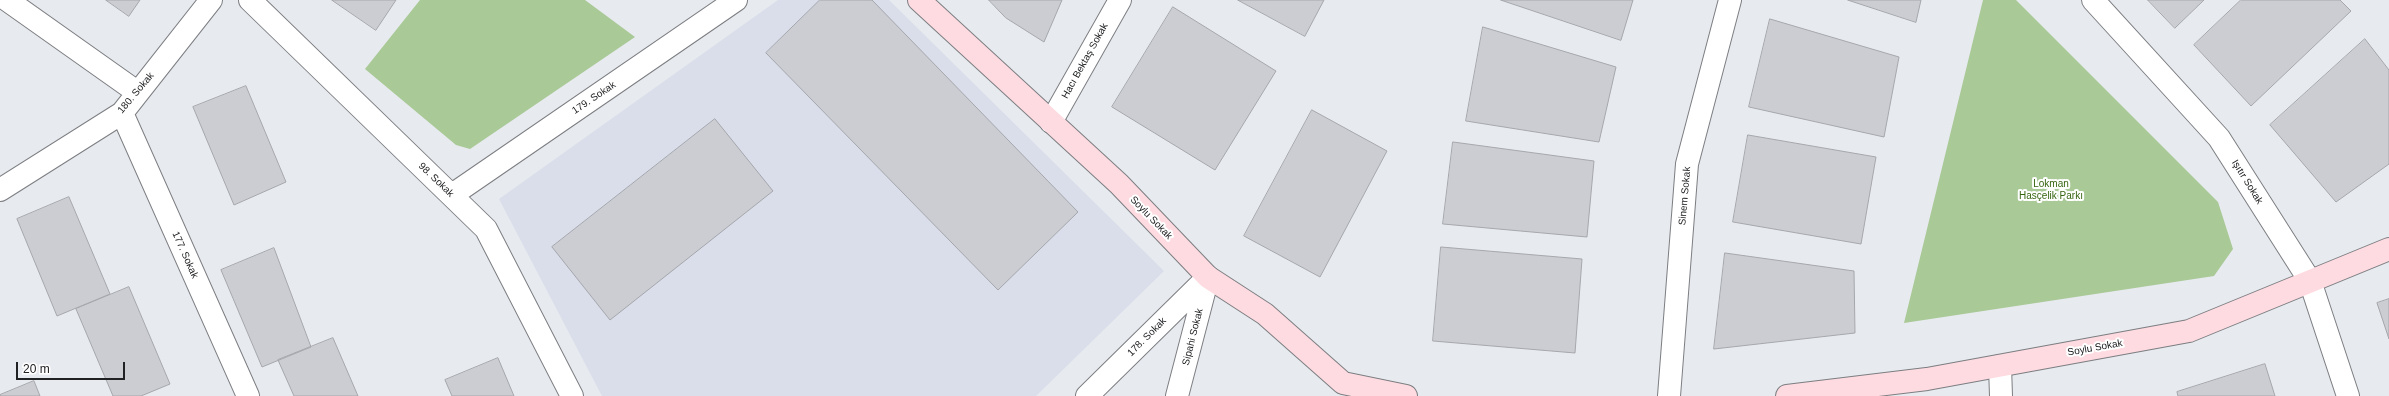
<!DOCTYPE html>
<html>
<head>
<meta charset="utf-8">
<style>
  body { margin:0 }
  #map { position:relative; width:2389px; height:396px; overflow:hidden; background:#e7eaee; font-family:Arial,sans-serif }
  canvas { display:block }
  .scale { position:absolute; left:16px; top:362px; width:109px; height:18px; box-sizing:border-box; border:2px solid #202123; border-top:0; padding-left:5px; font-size:12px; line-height:14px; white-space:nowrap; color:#202123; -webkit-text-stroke:3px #fff; paint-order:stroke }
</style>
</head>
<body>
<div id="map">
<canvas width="2389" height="396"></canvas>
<div class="scale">20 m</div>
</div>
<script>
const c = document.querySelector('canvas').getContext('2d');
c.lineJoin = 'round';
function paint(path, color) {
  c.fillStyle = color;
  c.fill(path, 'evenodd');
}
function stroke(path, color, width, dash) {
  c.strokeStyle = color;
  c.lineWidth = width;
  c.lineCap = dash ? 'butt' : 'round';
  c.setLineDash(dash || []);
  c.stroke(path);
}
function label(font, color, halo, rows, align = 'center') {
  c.font = font + ' Arial,sans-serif';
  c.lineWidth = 4;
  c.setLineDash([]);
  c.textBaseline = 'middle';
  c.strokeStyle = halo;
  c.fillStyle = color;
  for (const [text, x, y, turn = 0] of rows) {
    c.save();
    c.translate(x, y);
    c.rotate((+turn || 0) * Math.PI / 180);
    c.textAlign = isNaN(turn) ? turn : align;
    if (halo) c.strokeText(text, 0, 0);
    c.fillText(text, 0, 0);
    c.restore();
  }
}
paint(new Path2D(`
  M 778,0 L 889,0 L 1164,271 L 1036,396 L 602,396 L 499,199 Z`), '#d9deea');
paint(new Path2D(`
  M 420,0 L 585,0 L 635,37 L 470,149 L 456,145 L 365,69 Z
  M 1983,0 L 2016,0 L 2218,202 L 2233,249 L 2214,276 L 1904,323 Z`), '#a9c997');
const building = new Path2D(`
  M 106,0 L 140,0 L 129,16 Z
  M 332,0 L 396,0 L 376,30 Z
  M 820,0 L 872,0 L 1078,212 L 998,290 L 766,53 Z
  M 989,0 L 1062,0 L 1044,42 L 1006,18 Z
  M 1238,0 L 1324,0 L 1305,36 Z
  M 1501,0 L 1633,0 L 1621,40 Z
  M 1848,0 L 1921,0 L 1916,22 Z
  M 2148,0 L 2204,0 L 2175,28 Z
  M 2241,0 L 2340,0 L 2351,11 L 2251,106 L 2194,45 Z
  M 1173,7 L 1276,71 L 1215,170 L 1112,107 Z
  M 1770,19 L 1899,57 L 1884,137 L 1749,107 Z
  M 1483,27 L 1616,67 L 1599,142 L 1466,121 Z
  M 2365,39 L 2389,70 L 2389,164 L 2336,202 L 2270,125 Z
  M 246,86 L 286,182 L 234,205 L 193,107 Z
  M 1312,110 L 1387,151 L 1320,277 L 1244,236 Z
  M 715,119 L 773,191 L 610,320 L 552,247 Z
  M 1748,135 L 1876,157 L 1861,244 L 1733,222 Z
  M 1453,142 L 1594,161 L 1587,237 L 1443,224 Z
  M 69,197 L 110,294 L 57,316 L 17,219 Z
  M 1441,247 L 1582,259 L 1575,353 L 1433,341 Z
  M 274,248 L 311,347 L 262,367 L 221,270 Z
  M 1725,253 L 1854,271 L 1855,333 L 1714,349 Z
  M 129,287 L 170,384 L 141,396 L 113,396 L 76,309 Z
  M 2389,299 L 2389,339 L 2377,303 Z
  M 333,338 L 358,396 L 294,396 L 278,360 Z
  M 498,358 L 514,396 L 452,396 L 445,380 Z
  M 2265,364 L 2275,396 L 2178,396 L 2177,392 Z
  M 34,381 L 40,396 L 0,396 L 0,395 Z`);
paint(building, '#cbcdd2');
stroke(building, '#a5a7ac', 1);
const street = new Path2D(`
  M 7,0 L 137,92
  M 250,0 L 486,229 L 572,396
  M 2093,0 L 2219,138 L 2310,281 L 2348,396
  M 122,113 L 248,396
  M 1051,122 L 1120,0
  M 0,190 L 122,113 L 211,0
  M 452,195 L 736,0
  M 2000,366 L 2001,396
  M 1087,396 L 1208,277
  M 1177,396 L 1208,277
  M 1669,396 L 1687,164 L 1730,0`);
const secondary = new Path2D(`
  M 919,0 L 1119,184 L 1208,277 L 1265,314 L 1343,383 L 1406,396
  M 1787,396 L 1927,379 L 2189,331 L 2389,249`);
stroke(street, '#7c7e82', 24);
stroke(secondary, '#7c7e82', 24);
stroke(street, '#fff', 22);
stroke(secondary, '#fedbe0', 22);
label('10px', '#202123', '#fff', [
  ["Hacı Bektaş Sokak",1085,61,-61],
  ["180. Sokak",136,93,-50],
  ["179. Sokak",594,98,-34],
  ["98. Sokak",436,180,44],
  ["Işıtır Sokak",2247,182,58],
  ["Sinem Sokak",1685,196,-85],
  ["Soylu Sokak",1151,218,46],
  ["177. Sokak",185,255,66],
  ["178. Sokak",1147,337,-45],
  ["Sipahi Sokak",1193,337,-76],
  ["Soylu Sokak",2095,348,-10]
]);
label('10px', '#36650f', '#fff', [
  ["Lokman",2051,184],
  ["Hasçelik Parkı",2051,196]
]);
</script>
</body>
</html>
